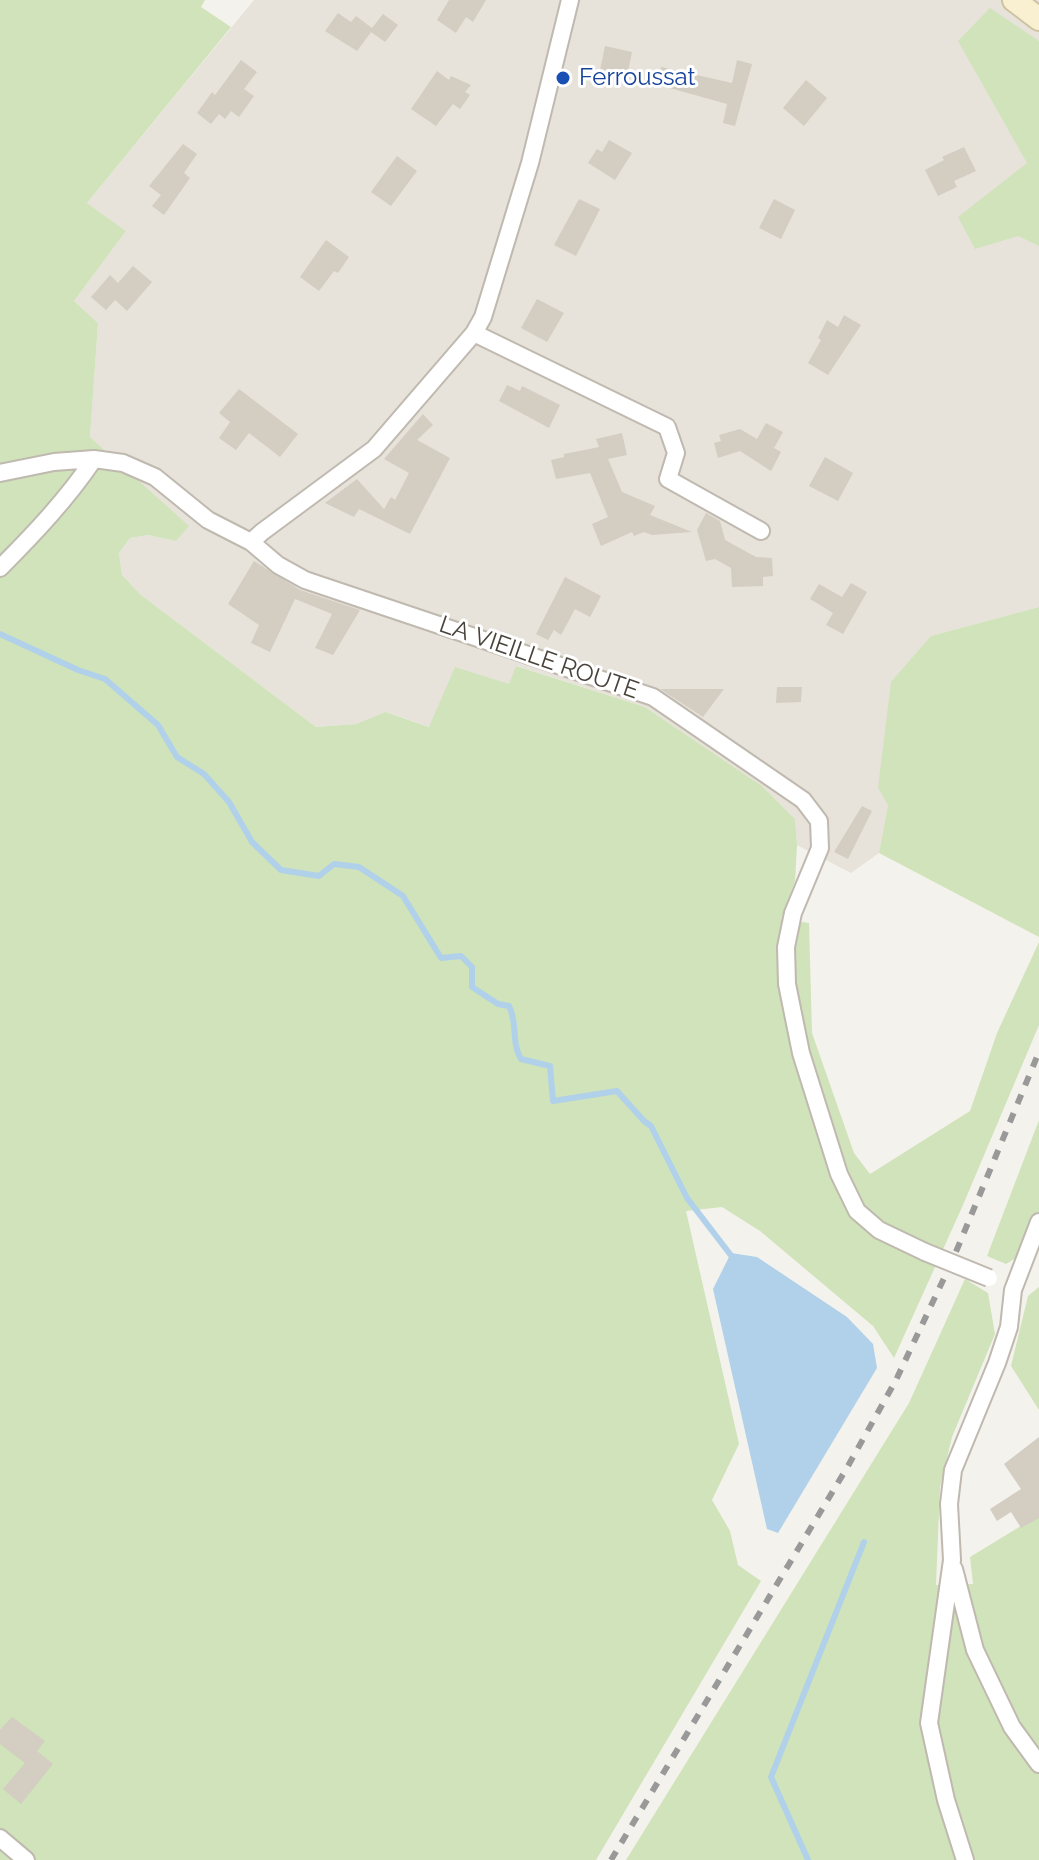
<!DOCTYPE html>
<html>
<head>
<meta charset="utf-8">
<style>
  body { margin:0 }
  canvas { display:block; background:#f4f2ec }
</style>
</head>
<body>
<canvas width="1039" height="1860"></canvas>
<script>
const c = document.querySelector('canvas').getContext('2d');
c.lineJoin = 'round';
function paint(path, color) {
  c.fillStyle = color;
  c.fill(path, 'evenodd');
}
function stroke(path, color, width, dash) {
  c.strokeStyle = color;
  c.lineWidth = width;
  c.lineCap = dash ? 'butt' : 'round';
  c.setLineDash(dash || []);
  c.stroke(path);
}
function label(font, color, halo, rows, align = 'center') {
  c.font = font + ' Raleway,sans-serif';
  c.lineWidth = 6;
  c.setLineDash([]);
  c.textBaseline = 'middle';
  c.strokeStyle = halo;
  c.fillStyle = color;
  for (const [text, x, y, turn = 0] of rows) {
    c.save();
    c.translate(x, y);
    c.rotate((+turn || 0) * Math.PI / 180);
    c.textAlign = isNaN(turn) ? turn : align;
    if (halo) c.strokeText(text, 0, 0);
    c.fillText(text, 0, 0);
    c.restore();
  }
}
paint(new Path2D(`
  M 254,0 L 1039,0 L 1039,607 L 931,636 L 888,805 L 879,853 L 851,873 L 797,845 L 795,819 L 762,786 L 645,707 L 517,666 L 509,685 L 430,727 L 387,712 L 356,724 L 316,727 L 141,595 L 122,575 L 119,553 L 130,538 L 148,535 L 176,541 L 188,526 L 90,437 L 98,323 L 74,301 L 126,231 L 87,203 Z`), '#e7e3db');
paint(new Path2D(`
  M 0,0 L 205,0 L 201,7 L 231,27 L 87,203 L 126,231 L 74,301 L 98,323 L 90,437 L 189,526 L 176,541 L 148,535 L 130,538 L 119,553 L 122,575 L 141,595 L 316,727 L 356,724 L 386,712 L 429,727 L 455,667 L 509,684 L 516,666 L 645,707 L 762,786 L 795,819 L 797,845 L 795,881 L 781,919 L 809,923 L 812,1033 L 854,1153 L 870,1174 L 970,1111 L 997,1033 L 1039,942 L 1039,1025 L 963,1205 L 894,1358 L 873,1326 L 760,1231 L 722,1207 L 686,1211 L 739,1444 L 712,1500 L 730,1531 L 738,1565 L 761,1581 L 596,1860 L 0,1860 Z
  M 990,8 L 1039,41 L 1039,246 L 1018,236 L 975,249 L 958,217 L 1027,163 L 958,41 Z
  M 1039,607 L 1039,937 L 879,853 L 888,805 L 878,788 L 891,682 L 931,636 Z
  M 1039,1120 L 1039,1244 L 1006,1264 L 987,1256 Z
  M 965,1279 L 988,1293 L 995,1334 L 952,1437 L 940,1487 L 936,1585 L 973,1584 L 970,1557 L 1039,1515 L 1039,1860 L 626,1860 L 909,1403 Z
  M 1039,1287 L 1039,1410 L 1011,1366 L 1028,1296 Z`), '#d0e3ba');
paint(new Path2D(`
  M 731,1253 L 757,1257 L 847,1317 L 873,1344 L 877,1368 L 778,1533 L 767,1529 L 713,1289 Z`), '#b0d1e9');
stroke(new Path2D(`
  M 0,634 L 78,670 L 105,679 L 158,725 L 177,757 L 204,774 L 229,802 L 252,842 L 281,870 L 319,876 L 334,864 L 359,867 L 403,896 L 441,958 L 461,956 L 472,967 L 472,987 L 498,1004 L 509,1006 C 518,1023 511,1043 521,1059 L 550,1066 L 553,1101 L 617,1091 L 644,1121 L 651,1126 L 687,1198 L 733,1258
  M 808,1860 L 771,1777 L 864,1542`), '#b0d1e9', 6);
paint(new Path2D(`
  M 449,0 L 486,0 L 473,22 L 466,17 L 456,33 L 437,20 Z
  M 338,13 L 351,22 L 356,16 L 372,28 L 383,14 L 398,25 L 385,42 L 371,32 L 357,51 L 325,31 Z
  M 605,46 L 632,52 L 626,81 L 599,75 Z
  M 241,60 L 257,72 L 244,89 L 254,96 L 239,117 L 231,111 L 225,119 L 219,114 L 211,124 L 197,113 L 212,92 L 215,95 Z
  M 737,60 L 752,64 L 735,126 L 723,123 L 727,104 L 666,87 L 666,82 L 658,80 L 661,67 L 732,83 Z
  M 437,71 L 449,80 L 451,76 L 471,85 L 465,92 L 470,95 L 460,109 L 453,104 L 436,126 L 411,109 Z
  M 806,80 L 827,98 L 804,126 L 783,108 Z
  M 609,140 L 632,153 L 615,180 L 588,163 L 597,149 L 602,152 Z
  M 183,144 L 197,154 L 184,173 L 190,178 L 164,215 L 152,206 L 161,195 L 149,186 Z
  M 964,147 L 976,171 L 954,181 L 957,187 L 938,196 L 925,170 L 944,160 L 942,157 Z
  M 397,156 L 417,171 L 391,206 L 371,192 Z
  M 579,199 L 600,209 L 576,256 L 554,245 Z
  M 774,199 L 795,210 L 781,239 L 759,228 Z
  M 326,240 L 349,257 L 338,273 L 334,271 L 319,291 L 300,277 Z
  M 133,266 L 152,282 L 127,311 L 115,300 L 106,310 L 91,297 L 110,275 L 118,283 Z
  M 537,299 L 564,313 L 547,342 L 521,328 Z
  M 844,315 L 861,325 L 828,375 L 808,363 L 821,340 L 818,338 L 827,320 L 838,327 Z
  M 507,385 L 520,391 L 522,386 L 560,405 L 549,428 L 499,401 Z
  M 239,389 L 298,434 L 280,457 L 249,433 L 236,450 L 219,438 L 230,422 L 219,413 Z
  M 423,414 L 433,425 L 417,440 L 450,458 L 410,534 L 359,509 L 354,517 L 325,503 L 357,479 L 384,509 L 391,497 L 395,500 L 409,473 L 384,459 Z
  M 766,423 L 783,432 L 774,448 L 781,452 L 771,471 L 740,451 L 718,458 L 714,443 L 721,441 L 719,435 L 740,429 L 757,439 Z
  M 622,433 L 627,455 L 608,459 L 622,492 L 655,506 L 650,515 L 692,532 L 652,535 L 644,532 L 634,536 L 632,532 L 601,546 L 592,524 L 608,517 L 590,473 L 556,479 L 551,460 L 564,457 L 564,454 L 599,447 L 596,439 Z
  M 825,457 L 853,473 L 838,501 L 809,486 Z
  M 706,513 L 720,521 L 725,540 L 756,557 L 772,558 L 773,576 L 763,577 L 763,586 L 732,587 L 731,568 L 715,559 L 706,561 L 697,530 Z
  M 254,561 L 300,590 L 360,610 L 333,655 L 315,648 L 332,614 L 295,599 L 270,652 L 251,643 L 259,625 L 228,604 Z
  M 565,577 L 601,596 L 590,617 L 575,609 L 561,635 L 554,630 L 548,640 L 536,634 Z
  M 851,583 L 867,592 L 843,634 L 826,625 L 833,613 L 810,599 L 819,584 L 842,597 Z
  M 777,687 L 802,687 L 801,702 L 776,703 Z
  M 660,689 L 724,689 L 703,717 Z
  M 862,806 L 872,811 L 848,859 L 834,852 Z
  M 1039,1437 L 1039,1518 L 1021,1528 L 1011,1512 L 997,1521 L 990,1509 L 1021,1489 L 1004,1464 Z
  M 12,1717 L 45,1741 L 37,1751 L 53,1764 L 21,1804 L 3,1789 L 25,1763 L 0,1744 L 0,1730 Z`), '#d4cdc2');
const minor = new Path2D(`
  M 474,333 L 667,427 L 676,453 L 668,479 L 761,531
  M 0,473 L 54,462 L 94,459 L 123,463 L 155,477 L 208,520 L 251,542 L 278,565 L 305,580 L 653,697 L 803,800 L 819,821 L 820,848 L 793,913 L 786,947 L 787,984 L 801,1053 L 839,1174 L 857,1211 L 879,1230 L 925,1252
  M 251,542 L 262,532 L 374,449 L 474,333 L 483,317 L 530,163 L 570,0
  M 0,568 C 34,534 67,499 94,459
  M 954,1569 L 975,1650 L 1012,1727 L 1039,1764
  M 0,1838 L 26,1860
  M 965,1860 L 946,1800 L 929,1723 L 952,1560 L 949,1504 L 953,1470 L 997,1363 L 1009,1327 L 1013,1290 L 1039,1222`);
const secondary = new Path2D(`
  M 1014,0 L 1039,19`);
stroke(minor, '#bfb9af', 20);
stroke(secondary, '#cec3a1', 26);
stroke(minor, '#fff', 16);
stroke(secondary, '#f9efd1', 22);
stroke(new Path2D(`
  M 611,1860 L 848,1466 L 896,1380 L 953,1259 L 1039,1052`), '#999', 6, [10, 10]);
const minorBridge = new Path2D(`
  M 925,1252 L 989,1278`);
stroke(minorBridge, '#bfb9af', 20, []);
stroke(minorBridge, '#fff', 16);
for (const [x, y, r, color] of [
  [563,78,8,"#1a4fb4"]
]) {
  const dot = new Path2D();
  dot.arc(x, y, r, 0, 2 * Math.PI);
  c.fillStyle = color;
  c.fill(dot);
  stroke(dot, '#fff', 3);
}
label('24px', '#164399', '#fff', [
  ["Ferroussat",579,78]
], 'left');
label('24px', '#48423a', '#fff', [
  ["LA VIEILLE ROUTE",539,658,19]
]);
</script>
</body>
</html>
